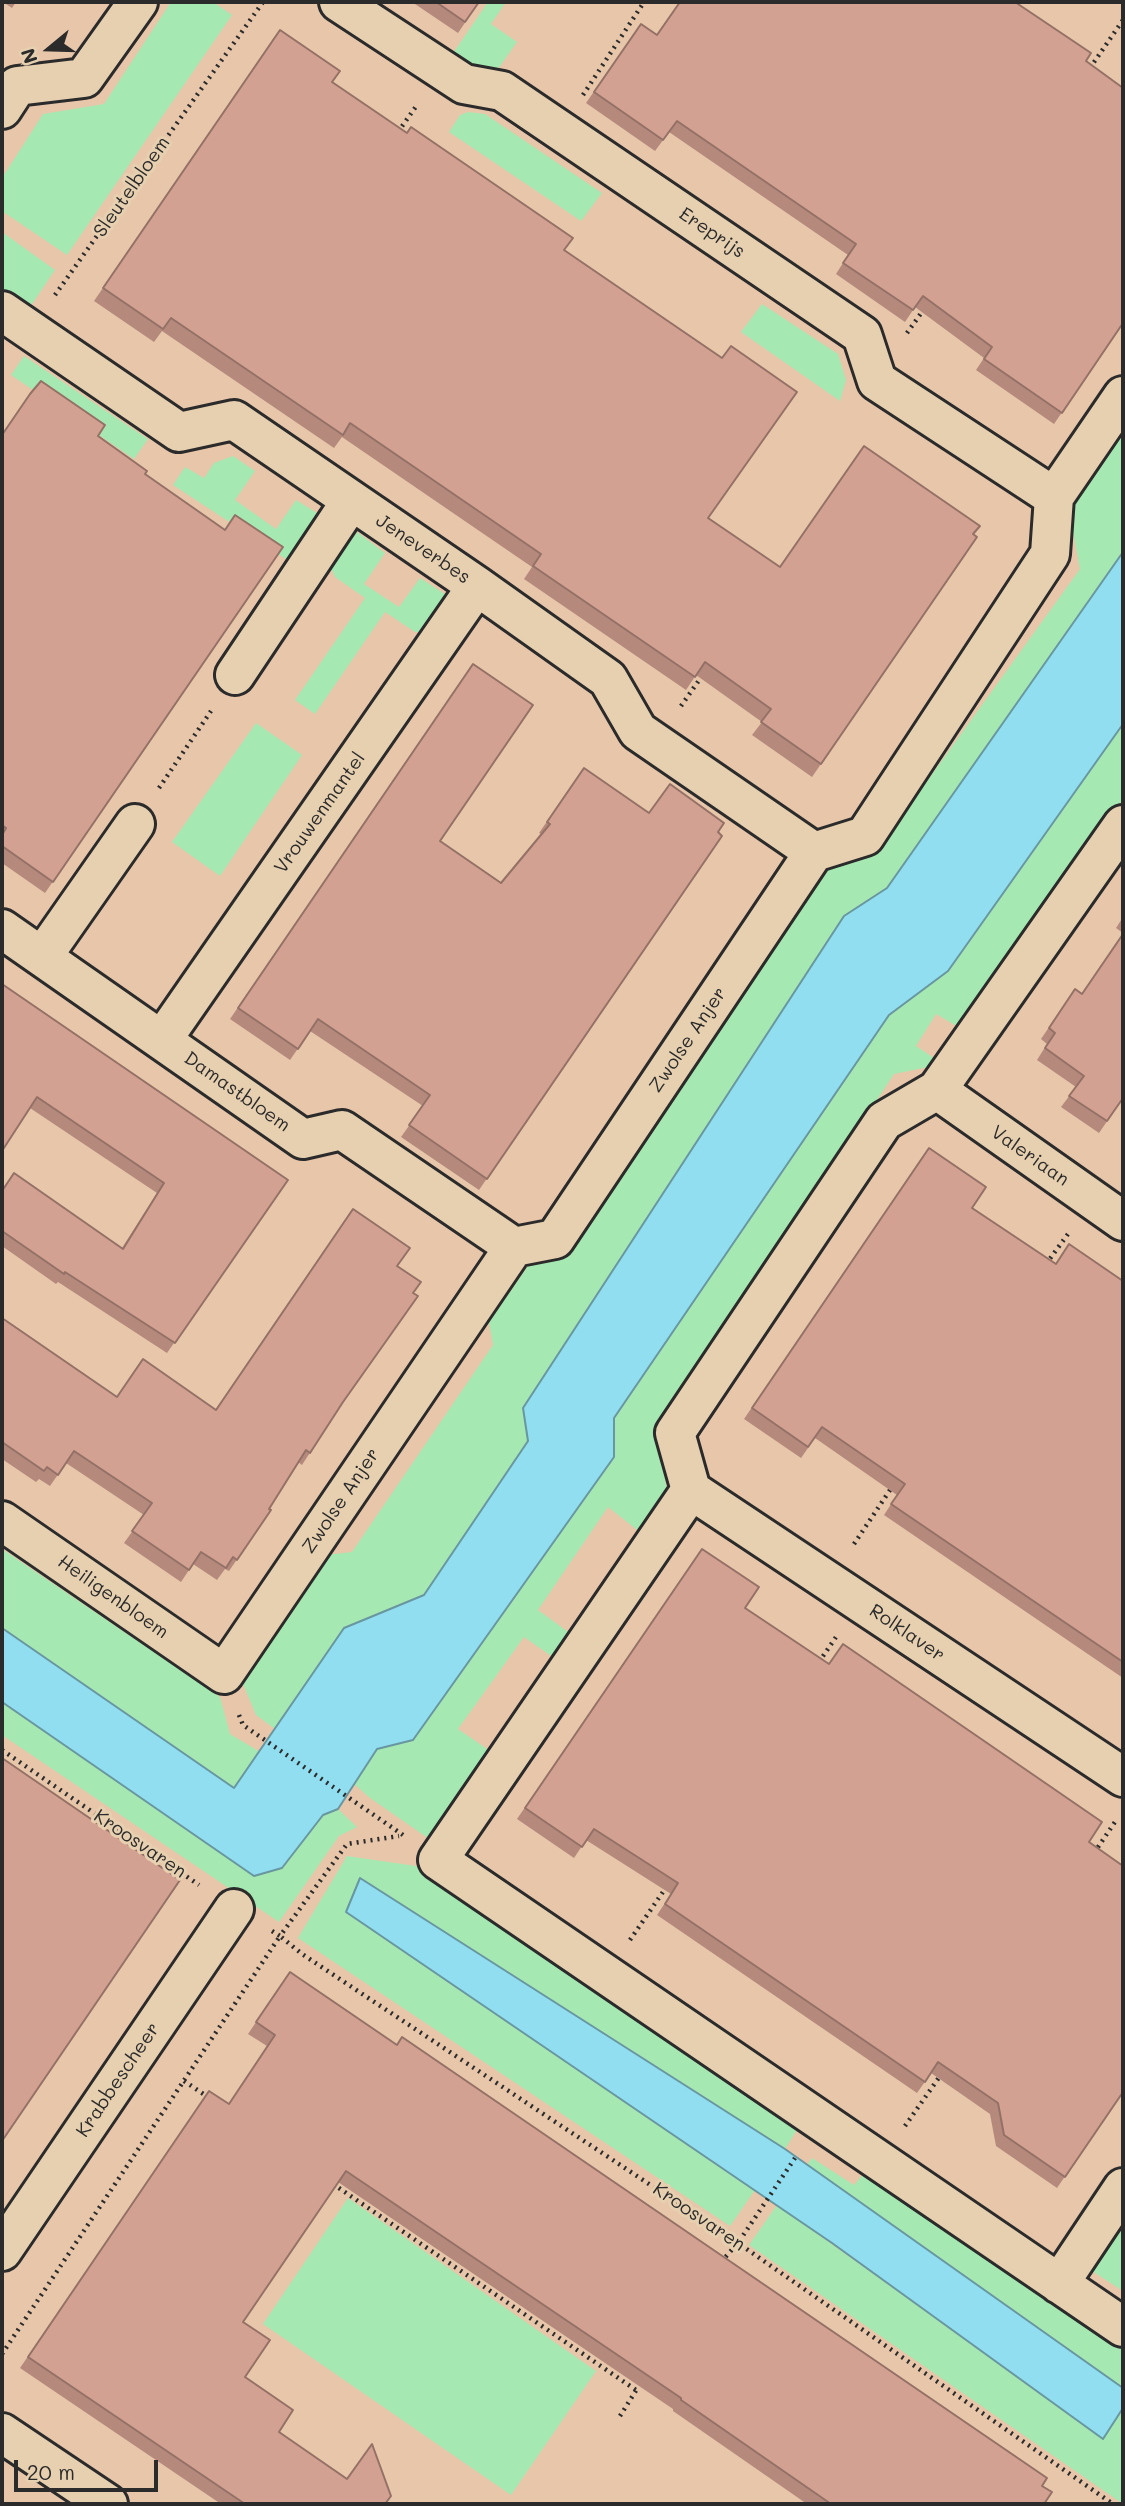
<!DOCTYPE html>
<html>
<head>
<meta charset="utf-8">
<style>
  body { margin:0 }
  #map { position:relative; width:1125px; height:2506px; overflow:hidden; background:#e7c6aa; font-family:Mali,sans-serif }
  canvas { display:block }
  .frame { position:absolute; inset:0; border:4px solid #2b2b2b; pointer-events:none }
  .north { position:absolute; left:14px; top:14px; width:70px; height:70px; -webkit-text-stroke:5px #e7d0b0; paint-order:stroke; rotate:251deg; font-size:19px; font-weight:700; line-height:28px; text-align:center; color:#2b2b2b }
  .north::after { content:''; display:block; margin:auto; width:24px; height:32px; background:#2b2b2b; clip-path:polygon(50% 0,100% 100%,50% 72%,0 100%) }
  .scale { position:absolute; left:14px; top:2460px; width:144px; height:32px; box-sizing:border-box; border:4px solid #2b2b2b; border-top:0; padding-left:9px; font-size:21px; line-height:24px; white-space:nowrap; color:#2b2b2b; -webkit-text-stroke:5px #e7d0b0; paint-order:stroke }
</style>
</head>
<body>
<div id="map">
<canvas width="1125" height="2506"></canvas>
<div class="frame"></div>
<div class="north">N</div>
<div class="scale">20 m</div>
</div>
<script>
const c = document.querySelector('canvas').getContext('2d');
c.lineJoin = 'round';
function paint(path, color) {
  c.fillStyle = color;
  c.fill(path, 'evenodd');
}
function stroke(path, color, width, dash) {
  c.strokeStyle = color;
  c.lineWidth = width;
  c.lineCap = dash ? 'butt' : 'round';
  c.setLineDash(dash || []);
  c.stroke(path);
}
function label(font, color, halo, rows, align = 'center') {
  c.font = font + ' Mali,sans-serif';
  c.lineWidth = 6;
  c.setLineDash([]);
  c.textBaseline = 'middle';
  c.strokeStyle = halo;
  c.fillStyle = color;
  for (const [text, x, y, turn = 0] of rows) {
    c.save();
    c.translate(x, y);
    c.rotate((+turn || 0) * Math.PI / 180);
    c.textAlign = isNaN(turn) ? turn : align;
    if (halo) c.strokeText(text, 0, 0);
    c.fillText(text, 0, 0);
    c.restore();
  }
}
paint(new Path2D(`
  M 171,2 L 213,2 L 232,15 L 67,255 L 2,211 L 2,178 L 43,114 L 104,104 Z
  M 488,2 L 506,2 L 491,24 L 517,42 L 493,76 L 447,62 Z
  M 468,112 L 485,114 L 602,193 L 581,221 L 449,132 L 460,115 Z
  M 2,232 L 55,270 L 28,310 L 2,291 Z
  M 762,304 L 838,354 L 846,380 L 840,401 L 741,332 Z
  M 24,356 L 148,439 L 134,459 L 11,375 Z
  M 1123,432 L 1123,552 L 887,888 L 844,916 L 523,1408 L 528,1440 L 424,1595 L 344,1628 L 275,1729 L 256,1715 L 241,1679 L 326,1555 L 352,1552 L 493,1345 L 489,1322 L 530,1263 L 568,1257 L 831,865 L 876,852 L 1080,569 L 1069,511 Z
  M 233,456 L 255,471 L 235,500 L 276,529 L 296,500 L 325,518 L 298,567 L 173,485 L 185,467 L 204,478 L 214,463 Z
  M 357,532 L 385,553 L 364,584 L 399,607 L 420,578 L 445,594 L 422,632 L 415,632 L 385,612 L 315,714 L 295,700 L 365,598 L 335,577 L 331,568 Z
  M 256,723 L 302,755 L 220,876 L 172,842 Z
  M 1123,724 L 1123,799 L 965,1031 L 936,1014 L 916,1046 L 943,1064 L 894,1074 L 657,1434 L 668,1496 L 641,1533 L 608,1507 L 538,1610 L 571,1634 L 554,1658 L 524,1637 L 458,1729 L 490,1751 L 435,1843 L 370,1798 L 353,1783 L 359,1773 L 614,1457 L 613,1418 L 889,1015 L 948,971 Z
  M 2,1549 L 220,1697 L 230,1734 L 260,1752 L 234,1788 L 2,1628 Z
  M 2,1702 L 254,1875 L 282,1868 L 323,1815 L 338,1809 L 357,1827 L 339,1836 L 279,1922 L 2,1735 Z
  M 347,1856 L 416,1866 L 800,2125 L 785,2149 L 360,1879 L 347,1912 L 755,2190 L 730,2226 L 298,1938 Z
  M 812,2158 L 854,2185 L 864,2173 L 1123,2349 L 1123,2388 L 807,2165 Z
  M 348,2198 L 596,2371 L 511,2495 L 263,2324 Z
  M 777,2205 L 1103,2438 L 1123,2408 L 1123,2504 L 749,2245 Z
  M 1123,2207 L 1123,2291 L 1092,2271 Z`), '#a6e8b2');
const water = new Path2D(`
  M 1123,552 L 1123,724 L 948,971 L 889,1015 L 614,1418 L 614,1457 L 413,1740 L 377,1749 L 338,1809 L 323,1815 L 282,1868 L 254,1876 L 2,1702 L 2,1628 L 234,1788 L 344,1628 L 424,1595 L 528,1441 L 523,1408 L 844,916 L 887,888 Z
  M 360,1878 L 785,2149 L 1123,2388 L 1123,2408 L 1103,2439 L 832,2243 L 346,1912 Z`);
paint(water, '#90deef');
stroke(water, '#6896a1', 2);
const minor = new Path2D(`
  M 339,2 L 464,84 L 502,91 L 862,335 L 877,381 L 1054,497
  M 2,109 L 17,86 L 84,78 L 138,2
  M 2,311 L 179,432 L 234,420 L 477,586 L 608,679 L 638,731 L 814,852
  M 235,675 L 351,501
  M 1123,825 L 937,1090 L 884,1121 L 675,1433 L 691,1490 L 438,1860 L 1123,2327
  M 2,929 L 303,1139 L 342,1130 L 514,1247
  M 42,957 L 135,824
  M 162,1040 L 477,586
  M 937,1090 L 1123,1221
  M 691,1490 L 1123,1777
  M 2,1521 L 224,1674 L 514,1247 L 555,1239 L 814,852 L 865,836 L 1050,554 L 1054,497 L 1123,396
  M 2,2251 L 234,1909
  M 1059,2284 L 1123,2188
  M 2,2433 L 108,2504`);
stroke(minor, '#2b2b2b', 44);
stroke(new Path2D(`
  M 1090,68 L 1123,20
  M 583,95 L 644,2
  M 398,132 L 417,105
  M 55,295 L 263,2
  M 907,333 L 924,309
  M 681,706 L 702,676
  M 159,788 L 211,711
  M 1046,1264 L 1068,1234
  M 854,1544 L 892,1487
  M 819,1662 L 836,1637
  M 239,1715 L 243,1725 L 403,1835
  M 2,1750 L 199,1885
  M 1094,1853 L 1117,1819
  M 272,1931 L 280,1936 L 347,1844 L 399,1836
  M 630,1940 L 667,1886
  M 184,2081 L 211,2099
  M 905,2126 L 940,2076
  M 333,2184 L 636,2390
  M 721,2262 L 738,2243 L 795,2158
  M 2,2354 L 280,1936 L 302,1954 L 738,2243 L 1113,2504
  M 620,2416 L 637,2389`), '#2b2b2b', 4.5, [2, 5]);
stroke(minor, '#e7d0b0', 38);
paint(new Path2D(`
  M 3,2 L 16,2 L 12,8 Z
  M 412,2 L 479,2 L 458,33 Z
  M 641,24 L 657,35 L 1086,61 L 1123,323 L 1054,424 L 976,370 L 984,358 L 915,307 L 905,322 L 836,274 L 848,255 L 669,132 L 655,151 L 586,103 Z
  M 280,30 L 332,82 L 564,250 L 708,518 L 780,567 L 974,535 L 977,537 L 812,777 L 752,735 L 762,722 L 696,675 L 686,690 L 524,579 L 532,567 L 342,437 L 334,448 L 162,331 L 154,342 L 94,301 Z
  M 2,435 L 98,436 L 145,474 L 225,530 L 283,547 L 45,893 L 2,863 Z
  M 473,664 L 440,841 L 501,883 L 541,834 L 539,833 L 584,768 L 649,813 L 718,832 L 722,836 L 479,1190 L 401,1137 L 423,1106 L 310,1031 L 290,1060 L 230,1019 Z
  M 1123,917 L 1123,933 L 1116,928 Z
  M 2,984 L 288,1180 L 167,1353 L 58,1282 L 56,1284 L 2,1246 L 2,1190 L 122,1248 L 157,1193 L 30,1108 Z
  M 1075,989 L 1123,1098 L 1099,1133 L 1061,1107 L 1076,1087 L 1037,1060 L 1047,1044 L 1041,1039 Z
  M 929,1148 L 972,1208 L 1056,1264 L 1123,1281 L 1123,1678 L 884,1515 L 897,1495 L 815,1438 L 801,1458 L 744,1419 Z
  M 397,1266 L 342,1403 L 302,1465 L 298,1462 L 269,1509 L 271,1510 L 229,1571 L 225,1569 L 217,1580 L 193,1564 L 181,1582 L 124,1543 L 144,1515 L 66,1463 L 50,1486 L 39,1479 L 36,1482 L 2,1459 L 2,1318 L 117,1397 L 215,1410 Z
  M 702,1549 L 745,1608 L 1089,1842 L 1123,2092 L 1057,2188 L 996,2146 L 990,2114 L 931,2073 L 917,2093 L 657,1915 L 671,1894 L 586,1840 L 574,1858 L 517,1819 Z
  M 290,1972 L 1042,2486 L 1044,2504 L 807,2504 L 673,2411 L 673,2409 L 338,2182 L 243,2322 L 245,2377 L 279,2432 L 385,2504 L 221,2504 L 20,2368 L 209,2091 L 229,2104 L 267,2046 L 248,2034 Z`), '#b58a7d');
const building = new Path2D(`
  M 436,2 L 479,2 L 465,22 Z
  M 680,2 L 1015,2 L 1091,53 L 1086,61 L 1123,88 L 1123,323 L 1062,413 L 984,359 L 992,347 L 923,296 L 913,310 L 843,263 L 856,244 L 677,121 L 663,140 L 594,92 L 641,24 L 657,35 Z
  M 280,30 L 340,71 L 332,82 L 407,133 L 411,127 L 573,238 L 564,250 L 722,358 L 731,346 L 797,392 L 708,518 L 780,567 L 864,446 L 980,526 L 973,534 L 977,537 L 821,764 L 761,722 L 771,709 L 705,662 L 695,677 L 533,566 L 541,554 L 350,423 L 343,435 L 171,318 L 163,329 L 103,288 Z
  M 41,381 L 105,425 L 98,436 L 147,471 L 145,474 L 225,530 L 235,515 L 283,547 L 53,882 L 2,846 L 2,835 L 6,828 L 2,825 L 2,435 L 30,394 Z
  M 473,664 L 533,705 L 440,841 L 501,883 L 550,824 L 547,822 L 584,768 L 649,813 L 670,784 L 724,823 L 718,832 L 722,836 L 487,1179 L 409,1125 L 430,1095 L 318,1019 L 298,1049 L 238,1008 Z
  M 1123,934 L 1123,1098 L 1107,1121 L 1069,1096 L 1084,1076 L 1045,1048 L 1055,1033 L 1049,1028 L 1075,989 L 1082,994 Z
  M 2,984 L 288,1180 L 175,1343 L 65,1272 L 64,1274 L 2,1231 L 2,1191 L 14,1173 L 123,1249 L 164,1183 L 37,1097 L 2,1151 Z
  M 929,1148 L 986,1187 L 972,1208 L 1056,1264 L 1069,1244 L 1123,1281 L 1123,1662 L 891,1504 L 905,1484 L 822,1427 L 808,1447 L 752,1408 Z
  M 353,1209 L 410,1248 L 397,1266 L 421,1282 L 413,1293 L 418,1296 L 343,1402 L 310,1453 L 306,1450 L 269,1509 L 271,1510 L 237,1560 L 233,1557 L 226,1568 L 201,1552 L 189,1570 L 132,1531 L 152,1503 L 74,1451 L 58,1475 L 47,1467 L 44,1471 L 2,1442 L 2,1318 L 117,1397 L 143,1359 L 216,1410 Z
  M 702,1549 L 759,1587 L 745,1608 L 829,1664 L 843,1644 L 1102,1822 L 1089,1842 L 1123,1866 L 1123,2092 L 1065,2177 L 1004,2135 L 998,2103 L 938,2062 L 925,2082 L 665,1904 L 678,1883 L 594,1829 L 582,1847 L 525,1808 Z
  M 2,1758 L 180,1880 L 2,2141 Z
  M 290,1972 L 397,2045 L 402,2037 L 1047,2478 L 1042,2486 L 1052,2492 L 1044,2504 L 831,2504 L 681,2400 L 681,2398 L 346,2171 L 243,2322 L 270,2340 L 245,2377 L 293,2410 L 279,2432 L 347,2479 L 372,2444 L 391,2496 L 385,2504 L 245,2504 L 28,2357 L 209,2091 L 229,2104 L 275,2035 L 256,2022 Z`);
paint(building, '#d3a191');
stroke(building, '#947166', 2);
label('19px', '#2b2b2b', '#e7d0b0', [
  ["Sleutelbloem",132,187,-55],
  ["Ereprijs",712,233,34],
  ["Jeneverbes",423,549,34],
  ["Vrouwenmantel",320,813,-55],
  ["Zwolse Anjer",688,1040,-56],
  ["Damastbloem",237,1092,35],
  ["Valeriaan",1030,1156,35],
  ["Zwolse Anjer",341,1501,-56],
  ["Heiligenbloem",113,1597,35],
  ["Rolklaver",907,1633,34],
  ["Kroosvaren",140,1844,34],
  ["Krabbescheer",118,2080,-56],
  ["Kroosvaren",699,2217,34]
]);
</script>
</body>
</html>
